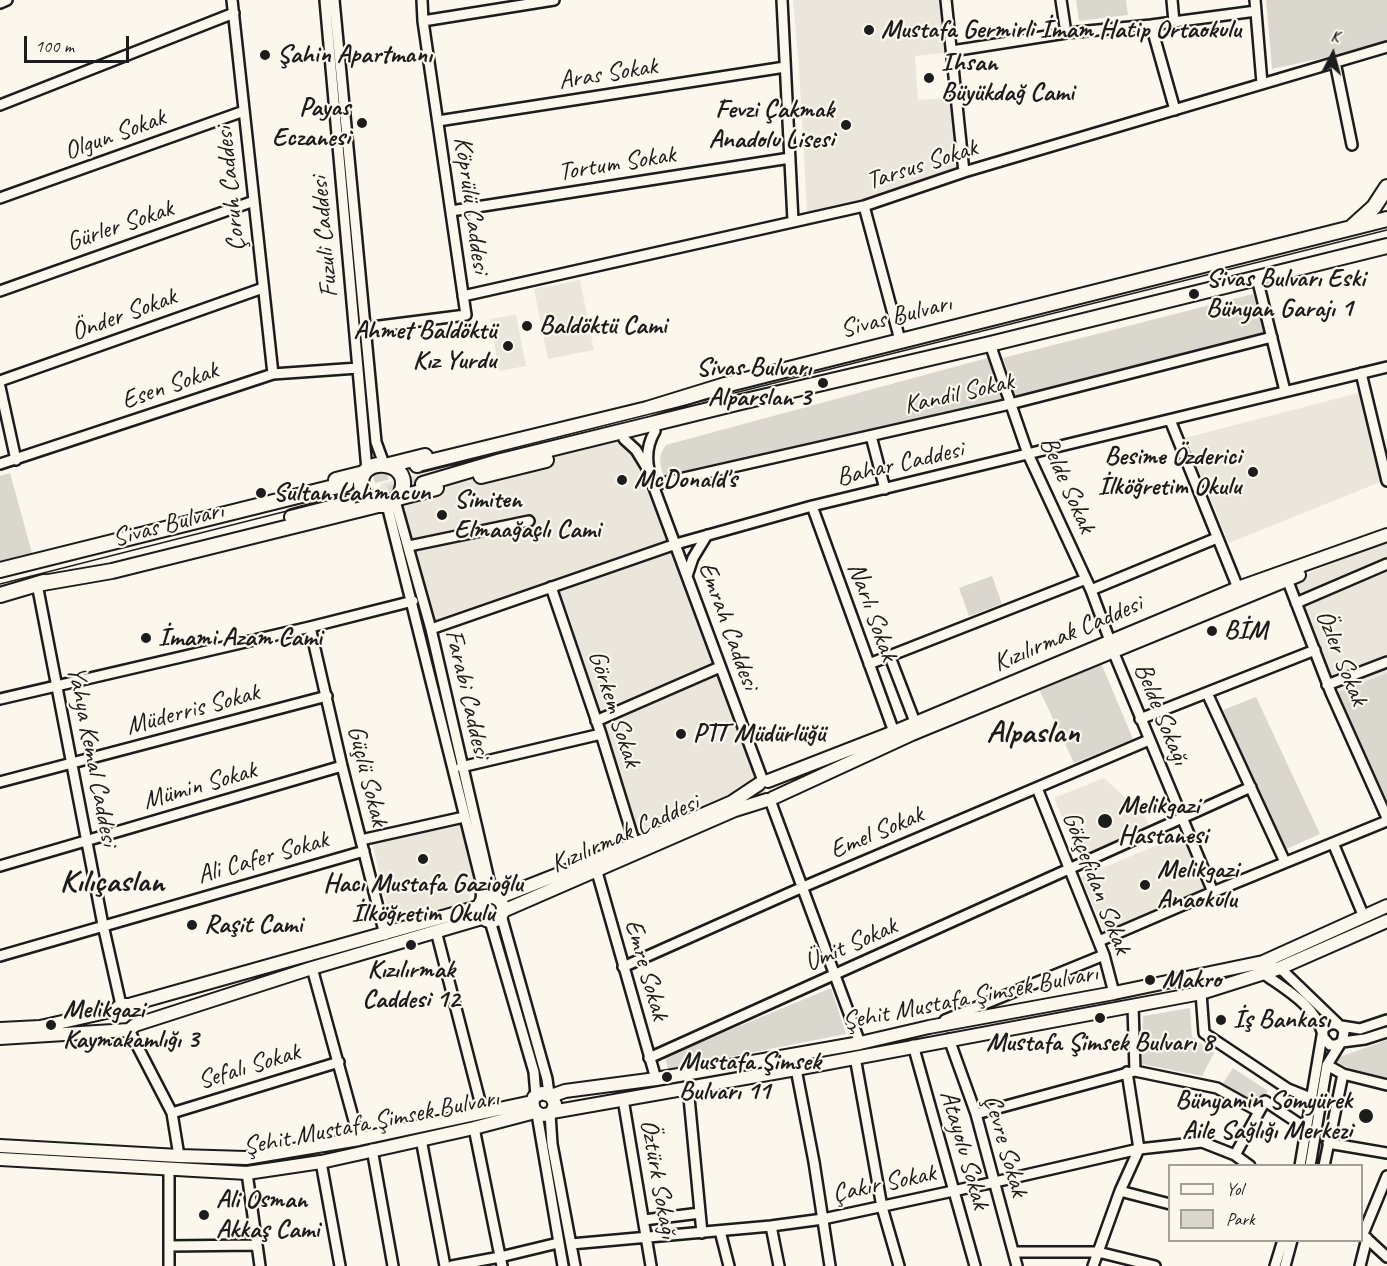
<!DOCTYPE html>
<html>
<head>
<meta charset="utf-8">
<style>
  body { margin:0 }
  #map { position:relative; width:1387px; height:1266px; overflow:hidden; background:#fbf7ec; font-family:Caveat,sans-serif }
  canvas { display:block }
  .legend { position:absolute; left:1168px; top:1164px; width:195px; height:78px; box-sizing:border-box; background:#fbf7ec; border:2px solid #a29f99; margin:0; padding:8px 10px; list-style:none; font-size:18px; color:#1c1c1c }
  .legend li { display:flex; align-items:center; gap:12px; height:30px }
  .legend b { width:30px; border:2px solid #a29f99 }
  .north { position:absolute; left:1303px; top:24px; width:60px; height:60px; -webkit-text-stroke:4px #fbf7ec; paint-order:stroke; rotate:6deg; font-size:16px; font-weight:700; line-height:24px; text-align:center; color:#1c1c1c }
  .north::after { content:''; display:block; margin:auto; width:21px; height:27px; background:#1c1c1c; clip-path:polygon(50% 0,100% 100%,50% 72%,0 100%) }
  .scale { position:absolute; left:24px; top:36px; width:105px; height:27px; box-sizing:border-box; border:3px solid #1c1c1c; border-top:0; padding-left:8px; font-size:18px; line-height:21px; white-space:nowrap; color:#1c1c1c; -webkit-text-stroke:4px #fbf7ec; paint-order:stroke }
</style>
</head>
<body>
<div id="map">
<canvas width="1387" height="1266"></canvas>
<ul class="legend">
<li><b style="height:8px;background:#fbf7ec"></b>Yol</li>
<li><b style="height:16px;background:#dad7ce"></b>Park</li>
</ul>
<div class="north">K</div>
<div class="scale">100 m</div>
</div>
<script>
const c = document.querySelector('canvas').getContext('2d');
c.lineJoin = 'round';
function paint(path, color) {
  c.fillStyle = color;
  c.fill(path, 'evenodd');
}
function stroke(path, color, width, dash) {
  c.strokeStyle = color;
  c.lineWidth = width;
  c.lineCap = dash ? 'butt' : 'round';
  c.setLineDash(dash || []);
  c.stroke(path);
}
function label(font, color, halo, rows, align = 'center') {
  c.font = font + ' Caveat,sans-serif';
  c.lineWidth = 4.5;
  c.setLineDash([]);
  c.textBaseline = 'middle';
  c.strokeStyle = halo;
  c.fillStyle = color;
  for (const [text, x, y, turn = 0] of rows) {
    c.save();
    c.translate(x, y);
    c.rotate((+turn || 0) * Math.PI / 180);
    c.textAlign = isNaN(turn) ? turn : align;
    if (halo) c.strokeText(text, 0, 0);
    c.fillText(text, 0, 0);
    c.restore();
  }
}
paint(new Path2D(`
  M 793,0 L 939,0 L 944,53 L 915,56 L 918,100 L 950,98 L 959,174 L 898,195 L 812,216 L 807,212 L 799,68 Z
  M 580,280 L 594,350 L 548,359 L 534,289 Z
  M 516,315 L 526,366 L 499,371 L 490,319 Z
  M 1362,392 L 1385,480 L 1229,543 L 1185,438 Z
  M 629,417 L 675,549 L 767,792 L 635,851 L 558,588 L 419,633 L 380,484 Z
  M 1387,539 L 1387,673 L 1327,695 L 1287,583 Z
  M 1104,778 L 1144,814 L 1150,828 L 1079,858 L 1054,798 Z
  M 459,821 L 475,876 L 474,886 L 468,901 L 463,906 L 391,924 L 372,842 Z
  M 1184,834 L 1208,894 L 1106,936 L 1081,877 Z`), '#eae6dc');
paint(new Path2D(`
  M 1076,0 L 1126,0 L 1128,15 L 1079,21 Z
  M 1266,0 L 1387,0 L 1387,44 L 1272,69 Z
  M 1253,294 L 1266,334 L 1016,400 L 1003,358 Z
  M 991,357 L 1003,399 L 795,452 L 666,482 C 661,467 656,458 666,445 Z
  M 10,473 L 32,553 L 0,561 L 0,476 Z
  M 992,576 L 1002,604 L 969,616 L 959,588 Z
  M 1101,663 L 1133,739 L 1074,763 L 1039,689 Z
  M 1387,673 L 1387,806 L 1351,732 L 1335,693 Z
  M 1256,697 L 1320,834 L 1284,850 L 1223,710 Z
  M 831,988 L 846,1034 L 668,1069 L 665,1057 Z
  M 1190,1008 L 1192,1037 L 1214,1053 L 1202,1076 L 1142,1064 L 1143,1016 Z
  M 1387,1040 L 1387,1079 L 1337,1064 L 1339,1057 Z
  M 1233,1068 L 1268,1091 L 1256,1109 L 1221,1086 Z`), '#dad7ce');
stroke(new Path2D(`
  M 353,482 L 417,465
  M 348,502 L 423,484`), '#dad6cd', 14, [14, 7]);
const minor = new Path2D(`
  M 232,0 L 273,374
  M 325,0 L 367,470
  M 334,0 L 376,442 L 384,464
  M 782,0 L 793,221
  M 946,0 L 964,172
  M 1061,0 L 1066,33
  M 1172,0 L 1174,22
  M 1255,0 L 1262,83
  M 0,3 L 7,0
  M 423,21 L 554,0
  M 1151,25 L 1175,110
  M 952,51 L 1066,33 L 1151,25 L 1256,11
  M 1335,62 L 1352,145
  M 0,105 L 234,13
  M 438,121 L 785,67
  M 0,198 L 244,111
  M 864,206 L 900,340
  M 451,211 L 790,158
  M 1257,278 L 1285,391
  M 0,291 L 254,201
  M 463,296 L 864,206 L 964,172 L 1387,47
  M 364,328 L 466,315 L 423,21 L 422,0
  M 990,344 L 1028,454 L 1091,590 L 1110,641
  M 1361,373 L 1387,481
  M 0,381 L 263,288
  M 0,387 L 16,460
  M 1170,420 L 1238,588
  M 655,431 C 644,450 647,466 653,485 L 763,781
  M 871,436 L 885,489
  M 624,439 L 636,450 L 647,468
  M 0,464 L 273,374 L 358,368
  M 653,485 L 1010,404 L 1272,337
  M 395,501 L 431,629 L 489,880 L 496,897
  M 387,505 L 482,885 L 481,901
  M 812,506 L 894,732
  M 409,546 L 529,521
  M 687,576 L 693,558 L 707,535
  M 1287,579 L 1331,693 L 1387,818
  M 37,584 L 103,925 L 121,1005
  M 551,587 L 601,734 L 635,844
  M 1091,590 L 1217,538
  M 1296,603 L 1387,564
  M 310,627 L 342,766 L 385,935
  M 431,629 L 676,544 L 812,506 L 1387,367
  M 1113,651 L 1213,892
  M 890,657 L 915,722
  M 869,664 L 1086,579
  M 1327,685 L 1387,662
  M 1207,693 L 1285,862
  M 0,699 L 310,627 L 413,601
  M 1140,719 L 1315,650
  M 596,721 L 720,667
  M 461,767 L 601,734
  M 0,782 L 327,696
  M 1037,788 L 1104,955 L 1114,993
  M 770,800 L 860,1043
  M 361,840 L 464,817
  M 1333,843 L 1364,917
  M 0,866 L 342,766
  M 597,872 L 656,1079
  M 501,915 L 547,1079 L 549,1094
  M 490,921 L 534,1072 L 536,1096
  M 436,931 L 483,1113
  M 1099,941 L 1213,892 L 1387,821
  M 0,956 L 364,851
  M 623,967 L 803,887 L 1149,740
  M 312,968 L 359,1139
  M 1280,968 L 1338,1024
  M 1264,974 C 1288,991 1314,1005 1323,1034
  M 1201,993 L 1204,1033 L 1288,1089 L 1313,1099
  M 1133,1006 L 1135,1071
  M 945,1020 L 1104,955
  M 1341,1026 L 1360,1029 L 1387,1020
  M 129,1030 L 172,1113 L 179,1156
  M 949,1039 L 976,1114 L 1017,1266
  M 1342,1042 L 1365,1039 L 1387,1032
  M 913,1045 L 975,1266
  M 855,1057 L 882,1207 L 899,1266
  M 649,1058 L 1251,787
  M 1327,1065 L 1343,1074 L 1387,1085
  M 796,1069 L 814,1162 L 830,1266
  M 688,1087 L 702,1233
  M 623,1099 L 651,1266
  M 172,1113 L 339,1062
  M 537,1114 L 563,1266
  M 550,1114 L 552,1144 L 575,1266
  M 976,1114 L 1135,1071 L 1217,1088 L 1258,1111
  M 474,1128 L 502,1266
  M 421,1139 L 445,1266
  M 1328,1143 L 1387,1153
  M 372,1149 L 393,1266
  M 1235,1155 L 1265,1101 L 1307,1129
  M 321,1162 L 340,1266
  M 1300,1166 L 1323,1030 C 1329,1021 1340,1022 1344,1032 L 1342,1042 L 1336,1045 L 1330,1045 L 1323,1037
  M 1310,1166 L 1327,1065 L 1340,1044
  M 1324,1166 L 1343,1074
  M 247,1173 L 260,1266
  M 1120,1191 L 1170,1204
  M 644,1220 L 700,1213
  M 771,1226 L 779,1266
  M 720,1231 L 729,1266
  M 1362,1234 L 1387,1257
  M 1363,1234 L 1387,1176
  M 571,1244 L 771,1226 L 823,1219 L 995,1182 L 1139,1149 L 1202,1142 L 1235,1155 L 1250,1166
  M 169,1246 L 257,1245
  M 1014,1252 L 1098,1252 L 1155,1266
  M 169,1266 L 169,1169
  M 452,1266 L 500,1257 L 558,1243
  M 1093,1266 L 1120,1191 L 1139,1149 L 1127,1072
  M 1275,1266 L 1283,1240
  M 1285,1266 L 1292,1240
  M 1360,1266 L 1367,1238`);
const major = new Path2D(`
  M 768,781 L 894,732 L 1238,588 L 1387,535
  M 773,798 L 912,734 L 1299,575
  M479 909a12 12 0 1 1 24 0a12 12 0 1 1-24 0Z
  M 498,898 L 635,844 L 732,802 L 759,784
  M 503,911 L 735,810 L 767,800
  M 0,1029 L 40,1027 L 115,1010 L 121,1005 L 129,1005 L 478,907
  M 0,1038 L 129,1030 L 135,1025 L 312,968 L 482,918
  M 551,1096 L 565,1091 L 656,1079 L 860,1043 L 929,1027 L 1114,993 L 1263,962 L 1387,906
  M 552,1112 L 555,1104 L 551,1096 L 542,1093 L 534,1097 C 529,1110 540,1120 552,1112 L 796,1069 L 1201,993 L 1280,968 L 1387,921
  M 0,1146 L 179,1156 L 246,1158 L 359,1139 L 532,1102
  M 0,1159 L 247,1173 L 321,1162 L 474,1128 L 535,1112`);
const highway = new Path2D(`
  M 1353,226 L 1374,207 L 1387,187
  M 389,465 L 425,456
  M 417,465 L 647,409 L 725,385 L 1387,219
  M 481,476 L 546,460
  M 336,480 L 364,473
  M 423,484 L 501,461 L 741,402 L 990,344 L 1387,246
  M 378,505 C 370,503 364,498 362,490 C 352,452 422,459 398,498
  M 292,517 L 348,502
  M 0,570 L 346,484
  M 37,584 L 112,571 L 378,505 L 387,505 L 398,498 L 436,488
  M 0,595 L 44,582`);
stroke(minor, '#1c1c1c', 14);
stroke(major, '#1c1c1c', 16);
stroke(highway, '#1c1c1c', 18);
stroke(minor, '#fbf7ec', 9);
stroke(major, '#fbf7ec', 12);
stroke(highway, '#fbf7ec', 14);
stroke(new Path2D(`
  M 422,471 L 1387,230
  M 0,584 L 346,496`), '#1c1c1c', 1.5);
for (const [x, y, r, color] of [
  [869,30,6,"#1c1c1c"],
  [265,55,6,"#1c1c1c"],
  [929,78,6,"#1c1c1c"],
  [362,123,6,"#1c1c1c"],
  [846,125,6,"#1c1c1c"],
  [1194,294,6,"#1c1c1c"],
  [527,326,6,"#1c1c1c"],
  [508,346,6,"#1c1c1c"],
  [823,383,6,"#1c1c1c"],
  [1253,472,6,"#1c1c1c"],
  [622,480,6,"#1c1c1c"],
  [261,493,6,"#1c1c1c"],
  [442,515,6,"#1c1c1c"],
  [1212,631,6,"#1c1c1c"],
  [146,638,6,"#1c1c1c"],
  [681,734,6,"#1c1c1c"],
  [1105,821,8,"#1c1c1c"],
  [423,859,6,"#1c1c1c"],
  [1145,885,6,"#1c1c1c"],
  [192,925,6,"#1c1c1c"],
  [411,945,6,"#1c1c1c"],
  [1150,980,6,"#1c1c1c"],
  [1100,1018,6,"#1c1c1c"],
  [1221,1020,6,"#1c1c1c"],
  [51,1025,6,"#1c1c1c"],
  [667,1077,6,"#1c1c1c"],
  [1366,1116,8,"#1c1c1c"],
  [204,1215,6,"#1c1c1c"]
]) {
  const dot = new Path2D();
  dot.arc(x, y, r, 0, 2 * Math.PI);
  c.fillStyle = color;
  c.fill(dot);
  stroke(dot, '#fbf7ec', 2);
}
label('bold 26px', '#1c1c1c', '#fbf7ec', [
  ["Mustafa Germirli İmam Hatip Ortaokulu",881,30],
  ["Şahin Apartmanı",277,55],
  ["Ihsan",941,63],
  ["Büyükdağ Cami",941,93],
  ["Payas",350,108,"right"],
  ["Eczanesi",350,138,"right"],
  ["Fevzi Çakmak",834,110,"right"],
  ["Anadolu Lisesi",834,140,"right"],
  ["Sivas Bulvarı Eski",1206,279],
  ["Bünyan Garajı 1",1206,309],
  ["Baldöktü Cami",539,326],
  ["Ahmet Baldöktü",496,331,"right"],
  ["Kız Yurdu",496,361,"right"],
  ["Sivas Bulvarı",811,368,"right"],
  ["Alparslan 3",811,398,"right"],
  ["Besime Özderici",1241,457,"right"],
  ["İlköğretim Okulu",1241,487,"right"],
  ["McDonald's",634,480],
  ["Sultan Lahmacun",273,493],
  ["Simiten",454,500],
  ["Elmaağaçlı Cami",454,530],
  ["BİM",1224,631],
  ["İmami Azam Cami",158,638],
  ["PTT Müdürlüğü",693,734],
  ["Melikgazi",1118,806],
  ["Hastanesi",1118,836],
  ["Melikgazi",1157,870],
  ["Anaokulu",1157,900],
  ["Hacı Mustafa Gazioğlu",423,884,"center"],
  ["İlköğretim Okulu",423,914,"center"],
  ["Raşit Cami",204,925],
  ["Kızılırmak",411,970,"center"],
  ["Caddesi 12",411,1000,"center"],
  ["Makro",1162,980],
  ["Melikgazi",63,1010],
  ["Kaymakamlığı 3",63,1040],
  ["İş Bankası",1233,1020],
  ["Mustafa Şimsek Bulvarı 8",1100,1043,"center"],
  ["Mustafa Şimsek",679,1062],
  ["Bulvarı 11",679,1092],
  ["Bünyamin Somyürek",1352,1101,"right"],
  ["Aile Sağlığı Merkezi",1352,1131,"right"],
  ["Ali Osman",216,1200],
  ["Akkaş Cami",216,1230]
], 'left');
label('26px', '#1c1c1c', '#fbf7ec', [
  ["Aras Sokak",608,74,-9],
  ["Olgun Sokak",115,135,-20],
  ["Tortum Sokak",617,164,-9],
  ["Tarsus Sokak",922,165,-18],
  ["Çoruh Caddesi",231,189,-96],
  ["Köprülü Caddesi",471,205,82],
  ["Gürler Sokak",120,226,-19],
  ["Fuzuli Caddesi",325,237,-95],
  ["Önder Sokak",124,315,-20],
  ["Sivas Bulvarı",896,317,-14],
  ["Esen Sokak",170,386,-19],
  ["Kandil Sokak",959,394,-13],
  ["Bahar Caddesi",900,464,-13],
  ["Belde Sokak",1067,485,66],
  ["Sivas Bulvarı",168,525,-15],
  ["Narlı Sokak",872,612,70],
  ["Emrah Caddesi",728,626,70],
  ["Kızılırmak Caddesi",1068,634,-23],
  ["Özler Sokak",1341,658,68],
  ["Farabi Caddesi",467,694,77],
  ["Görkem Sokak",614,709,72],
  ["Müderris Sokak",193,710,-15],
  ["Belde Sokağı",1161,714,68],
  ["Yahya Kemal Caddesi",92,756,79],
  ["Güçlü Sokak",367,776,76],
  ["Mümin Sokak",200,786,-16],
  ["Emel Sokak",877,833,-23],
  ["Kızılırmak Caddesi",625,834,-24],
  ["Ali Cafer Sokak",263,858,-16],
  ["Gökçefidan Sokak",1096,883,69],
  ["Ümit Sokak",851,945,-24],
  ["Emre Sokak",646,970,74],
  ["Şehit Mustafa Şimsek Bulvarı",970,998,-11],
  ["Sefalı Sokak",249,1067,-17],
  ["Şehit Mustafa Şimsek Bulvarı",371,1123,-11],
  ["Çevre Sokak",1005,1146,74],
  ["Atayolu Sokak",964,1150,74],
  ["Öztürk Sokağı",658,1179,80],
  ["Çakır Sokak",884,1184,-12]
]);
label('bold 32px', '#1c1c1c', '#fbf7ec', [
  ["Alpaslan",1033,734],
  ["Kılıçaslan",112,883]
]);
</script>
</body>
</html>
